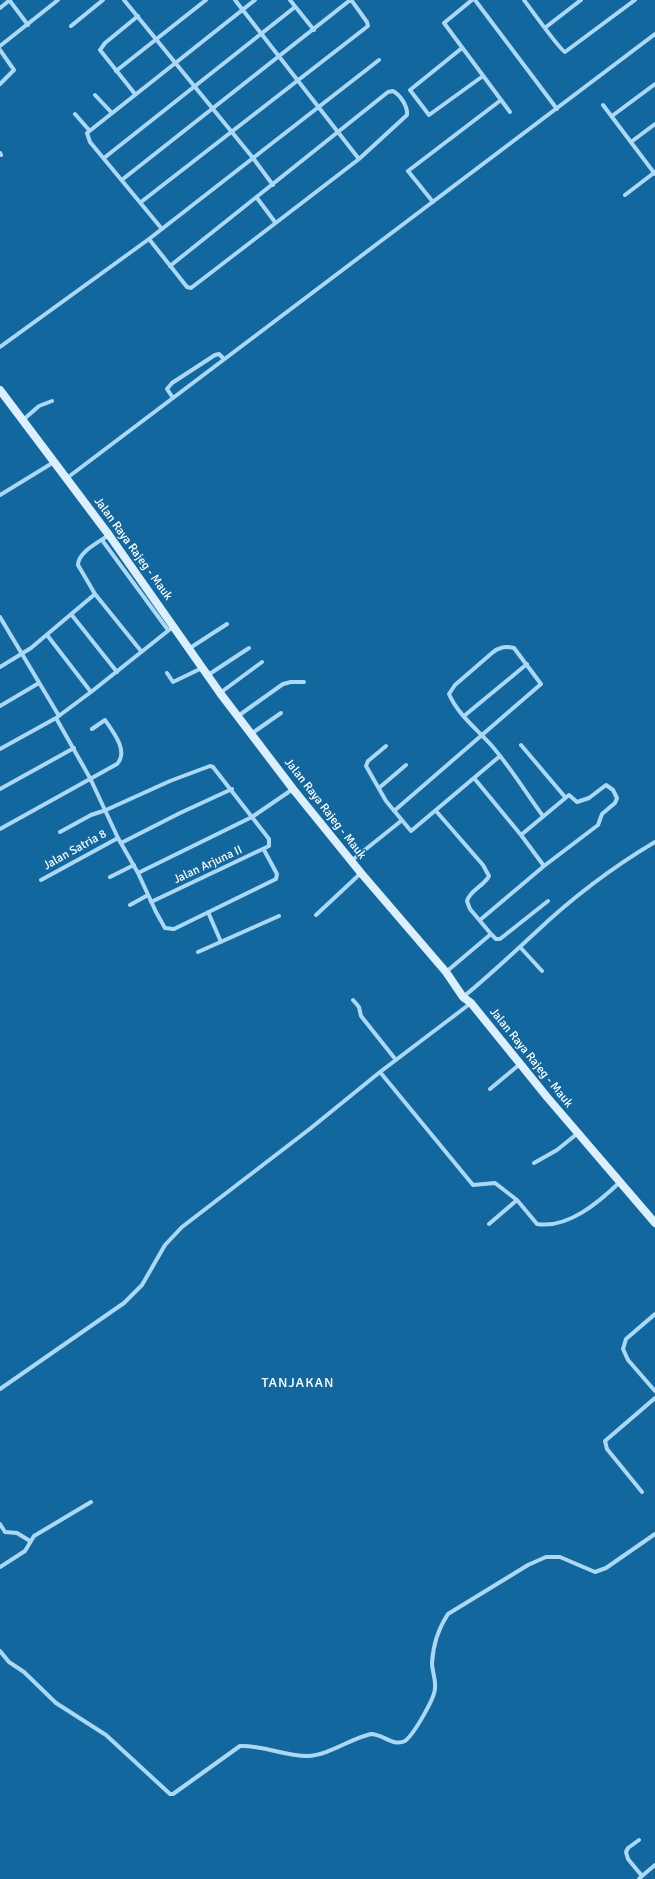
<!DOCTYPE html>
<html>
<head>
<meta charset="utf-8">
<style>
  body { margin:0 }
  canvas { display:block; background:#13679f }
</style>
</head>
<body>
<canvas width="655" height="1879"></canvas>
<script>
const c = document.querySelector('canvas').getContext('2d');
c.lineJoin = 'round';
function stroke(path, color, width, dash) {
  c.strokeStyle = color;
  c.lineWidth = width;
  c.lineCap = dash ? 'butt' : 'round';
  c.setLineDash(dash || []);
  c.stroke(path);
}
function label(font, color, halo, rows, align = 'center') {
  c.font = font + ' Signika,sans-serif';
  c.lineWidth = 3;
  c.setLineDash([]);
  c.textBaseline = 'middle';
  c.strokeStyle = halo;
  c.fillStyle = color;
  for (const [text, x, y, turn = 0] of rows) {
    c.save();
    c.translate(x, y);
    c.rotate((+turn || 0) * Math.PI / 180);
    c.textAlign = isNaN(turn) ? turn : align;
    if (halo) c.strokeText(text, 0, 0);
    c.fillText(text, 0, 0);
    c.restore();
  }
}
stroke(new Path2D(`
  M 124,0 L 253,158 L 273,185
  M 235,0 L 359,159
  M 290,0 L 314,30
  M 472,0 L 444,23 L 510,112
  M 475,0 L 557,109
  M 524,0 C 530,8 560,50 565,52 L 635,0
  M 10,1 L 28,25
  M 0,8 L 10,0
  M 71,26 L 103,0
  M 546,27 L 581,0
  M 0,46 L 58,0
  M 462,48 L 410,90 L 429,115 L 483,76
  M 0,50 L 14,70 L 0,84
  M 116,71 L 206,0
  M 135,94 L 100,50 L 105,43 L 138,16
  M 95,95 L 111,112
  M 603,105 L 655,174
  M 75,114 L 89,130
  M 612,116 L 655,84
  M 631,142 L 655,124
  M 0,153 L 1,155
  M 104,158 L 295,7
  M 123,179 L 349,1 L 352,1 L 367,22 L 368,26 L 141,202
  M 625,195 L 655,172
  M 257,198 L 275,222
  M 433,202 L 408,171 L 501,100
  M 162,229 L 90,142 L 87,133 L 255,0
  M 149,239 L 187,287 L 191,288 L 359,159 L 407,115 C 408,106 400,95 393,91 L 388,92 L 170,266
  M 0,347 L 149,239 L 379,60
  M 173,398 L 167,389 L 172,383 L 215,355 L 219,354 L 224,359
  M 23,420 L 39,406 L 52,401
  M 67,478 L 655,34
  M 0,495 L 54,462
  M 102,540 L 168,630
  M 95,594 L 141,651
  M 71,614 L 117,672
  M 0,617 L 59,716
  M 47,635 L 91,692
  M 190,648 L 227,624
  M 0,667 L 31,648 L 95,594 L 78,565 C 78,552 99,542 109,535
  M 167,673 L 173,682 L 202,668
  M 208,675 L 249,648
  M 220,693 L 262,662
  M 0,706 L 39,683
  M 238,716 L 283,684 L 291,682 L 304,682
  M 464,716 L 527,664
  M 56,718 L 90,778 L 118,838 L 138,873 L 156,912 L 165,928 L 174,929 L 276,879 L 277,874 L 264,850
  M 251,734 L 281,713
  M 521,745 L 565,797
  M 386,746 L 368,761 L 366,766 L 386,801 L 411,831 L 500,756
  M 0,749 L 56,718 L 91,692 L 174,626
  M 474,778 L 521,835
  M 379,788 L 406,765
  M 0,789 L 74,748
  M 394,811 L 541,684 L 514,648 C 505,646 499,647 492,653 L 455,685 L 449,694 C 458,715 478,730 492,746 C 511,768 526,793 543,816
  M 436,811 L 483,865 L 489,876 C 484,886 470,890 467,901 L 470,909 L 491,934 L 446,972
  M 0,829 L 117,764 C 129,751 113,732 105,720 L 92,729
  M 60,832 L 91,815 L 106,810 L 170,781 L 210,766 L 213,767 L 269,839 L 269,846 L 151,902
  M 121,843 L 180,813 L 232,789
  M 351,861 L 401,821
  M 138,873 L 252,817 L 293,789
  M 110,877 L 134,865
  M 41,880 L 118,838
  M 130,905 L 148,895
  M 208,912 L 221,942
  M 316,915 L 361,873
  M 480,920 L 544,866 L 598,825 L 602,814 L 615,803 L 617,798 L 613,790 L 606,785 L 589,798 L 577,802 L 569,795 L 521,835 L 544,866
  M 491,934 L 496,939 L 500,939 L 548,901
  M 520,947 L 542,971
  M 198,952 L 279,916
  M 463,997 C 489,976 512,954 536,932 C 572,898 613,867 655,842
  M 353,1000 L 359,1007 L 361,1016 L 396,1060
  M 380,1072 L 473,1185 L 495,1183 L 517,1200 L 537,1224 C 568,1229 599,1202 620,1182
  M 490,1089 L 520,1064
  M 534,1163 L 557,1150 L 578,1133
  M 489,1224 L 517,1200
  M 655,1314 L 626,1339 L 623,1349 L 628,1360 L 655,1391
  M 0,1389 L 124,1303 L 142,1285 L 165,1245 L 182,1227 L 311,1128 L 380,1072 L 471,1003
  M 642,1492 L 607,1449 L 605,1441 L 655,1398
  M 0,1524 L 5,1532 L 17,1533 L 30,1541
  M 0,1567 L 25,1551 L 34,1536 L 91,1502
  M 0,1651 L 9,1662 L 24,1672 L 56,1703 L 106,1735 L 170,1794 L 173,1794 L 240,1746 C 263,1745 284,1756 307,1756 C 330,1755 349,1739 371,1734 C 383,1734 393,1747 405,1741 C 414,1734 435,1698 435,1688 C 436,1679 432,1671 432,1663 C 433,1646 438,1629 448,1614 L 528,1565 L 546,1557 L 560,1557 L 595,1572 L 606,1568 L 655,1534
  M 639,1840 L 628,1848 L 626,1852 L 628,1859 L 642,1876 L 639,1879
  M 642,1876 L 655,1865`), '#abd8f4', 4);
stroke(new Path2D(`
  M 0,390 L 109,535 L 220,693 L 293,789 L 361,873 L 446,972 L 463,997 L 471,1003 L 547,1097 L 655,1223`), '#dbeffd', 8);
label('12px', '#fff', '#13679f', [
  ["Jalan Raya Rajeg - Mauk",133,549,54],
  ["Jalan Raya Rajeg - Mauk",325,809,52],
  ["Jalan Satria 8",75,850,-29],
  ["Jalan Arjuna II",208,865,-25],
  ["Jalan Raya Rajeg - Mauk",531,1058,51]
]);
c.letterSpacing = '1px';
label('14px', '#fff', '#13679f', [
  ["TANJAKAN",298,1383]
]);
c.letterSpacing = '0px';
</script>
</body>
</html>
